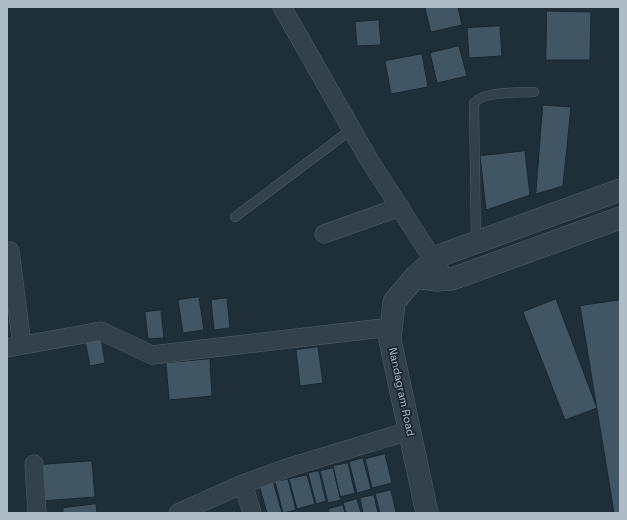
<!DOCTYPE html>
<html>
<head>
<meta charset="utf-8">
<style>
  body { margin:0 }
  #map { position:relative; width:627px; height:520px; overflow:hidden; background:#1f2f3a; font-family:"Space Grotesk",sans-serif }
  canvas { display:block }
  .frame { position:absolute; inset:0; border:8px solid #adbcc7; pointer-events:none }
</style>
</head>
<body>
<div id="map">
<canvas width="627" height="520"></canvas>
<div class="frame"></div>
</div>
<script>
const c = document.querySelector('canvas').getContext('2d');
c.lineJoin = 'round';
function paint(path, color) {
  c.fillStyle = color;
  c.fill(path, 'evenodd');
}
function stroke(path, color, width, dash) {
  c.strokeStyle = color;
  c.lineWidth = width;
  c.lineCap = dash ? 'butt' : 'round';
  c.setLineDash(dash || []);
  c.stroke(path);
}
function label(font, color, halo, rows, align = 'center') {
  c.font = font + ' "Space Grotesk",sans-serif';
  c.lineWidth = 3.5;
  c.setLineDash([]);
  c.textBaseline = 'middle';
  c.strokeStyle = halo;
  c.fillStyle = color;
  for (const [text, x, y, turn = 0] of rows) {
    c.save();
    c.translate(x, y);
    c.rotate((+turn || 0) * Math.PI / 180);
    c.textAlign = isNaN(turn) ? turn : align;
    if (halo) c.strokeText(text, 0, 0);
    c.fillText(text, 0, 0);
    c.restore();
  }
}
const building = new Path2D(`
  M 425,7 L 458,7 L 462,25 L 431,32 Z
  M 547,11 L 591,12 L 590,60 L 546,60 Z
  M 379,20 L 381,45 L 357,46 L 355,22 Z
  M 500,26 L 502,56 L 469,58 L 467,28 Z
  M 459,46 L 467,76 L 437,83 L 430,53 Z
  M 422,54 L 428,87 L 391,94 L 385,61 Z
  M 543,105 L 571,107 L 563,186 L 536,194 Z
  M 525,151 L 530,195 L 486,210 L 480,156 Z
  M 199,297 L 204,330 L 183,333 L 178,300 Z
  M 227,298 L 230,328 L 214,330 L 211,300 Z
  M 556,299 L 597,408 L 565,420 L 523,312 Z
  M 620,300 L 620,513 L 614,513 L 580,306 Z
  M 161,310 L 164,338 L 148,339 L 145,312 Z
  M 101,338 L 105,363 L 90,366 L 85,341 Z
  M 318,347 L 323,383 L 300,386 L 296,350 Z
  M 210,359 L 212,396 L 169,400 L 166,363 Z
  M 385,454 L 392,483 L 372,488 L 365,459 Z
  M 363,458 L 371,489 L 357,493 L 349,462 Z
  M 92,461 L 95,497 L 41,501 L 38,465 Z
  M 348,463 L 355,493 L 340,497 L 333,466 Z
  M 333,468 L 341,500 L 328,503 L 320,471 Z
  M 319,471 L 326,501 L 316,504 L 308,473 Z
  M 307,475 L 315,504 L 297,509 L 289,479 Z
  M 288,479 L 296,510 L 283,513 L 275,482 Z
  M 273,481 L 282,513 L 267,513 L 259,485 Z
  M 391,490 L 396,513 L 380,513 L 375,494 Z
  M 374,495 L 378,513 L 363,513 L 360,498 Z
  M 357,499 L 361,513 L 346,513 L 343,503 Z
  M 96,504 L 97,513 L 63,513 L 63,508 Z
  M 343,505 L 345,513 L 329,513 L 328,509 Z`);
paint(building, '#425562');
stroke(building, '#1a2731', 1);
const service = new Path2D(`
  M 235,217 L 352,129
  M 476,242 L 474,103 C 484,91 518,93 534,92`);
const minor = new Path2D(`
  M 282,7 L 368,158 L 441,272
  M 324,234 L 400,207
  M 10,251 L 22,345
  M 7,348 L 101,331 L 152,355 L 391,327
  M 34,464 L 37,513
  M 243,484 L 252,513
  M 178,513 L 243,484 L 293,466 L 409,431`);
const tertiary = new Path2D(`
  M 415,277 L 437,280 L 452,279 L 620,218
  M 427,513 L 390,340 L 394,302 L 415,277 L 434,260 L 444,254 L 620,190`);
stroke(service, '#505f68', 10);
stroke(minor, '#505f68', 19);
stroke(tertiary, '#505f68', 23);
stroke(service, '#33414a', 9);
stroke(minor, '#33414a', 18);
stroke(tertiary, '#33414a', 22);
label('11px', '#adbcc7', '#18252f', [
  ["Nandagram Road",401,392,78]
]);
</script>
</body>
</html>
